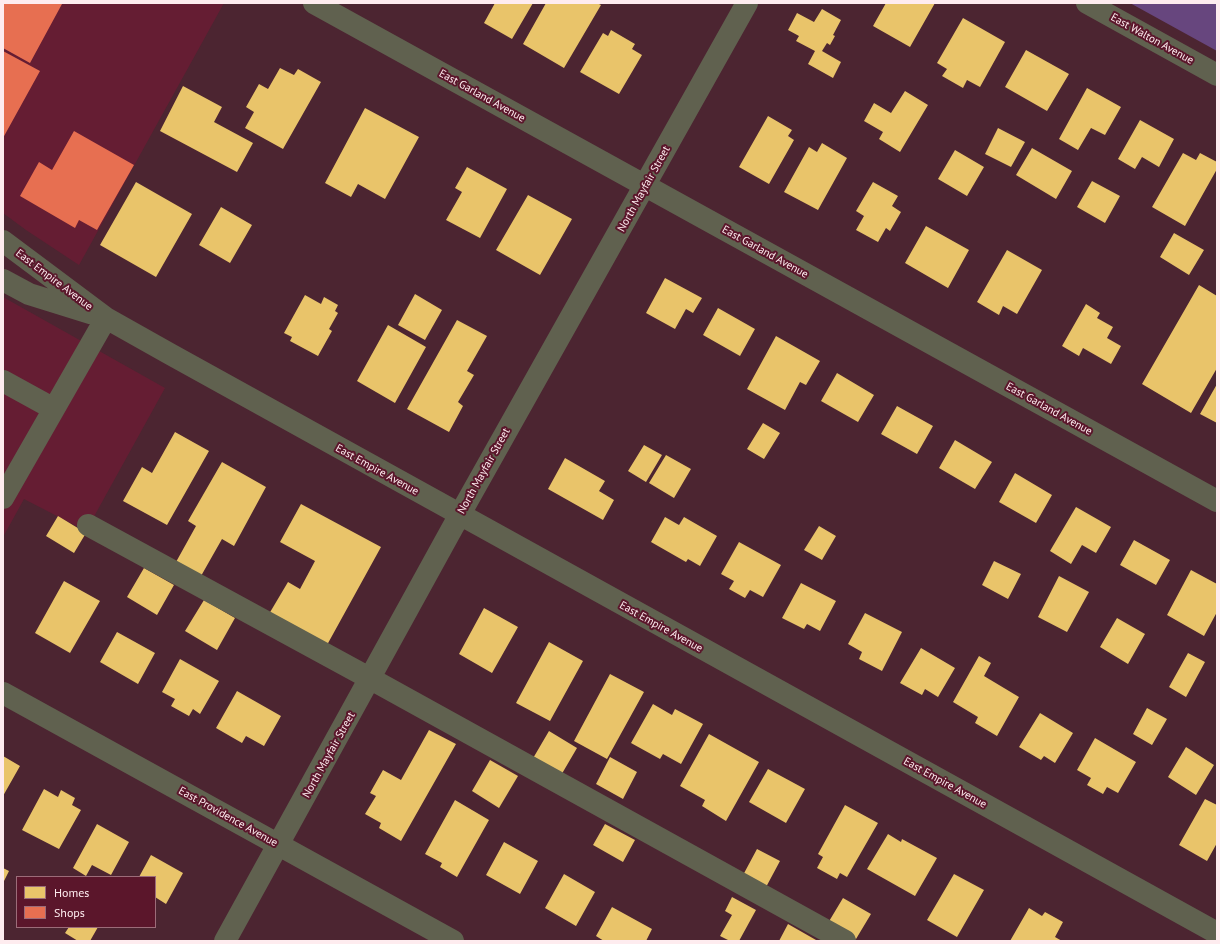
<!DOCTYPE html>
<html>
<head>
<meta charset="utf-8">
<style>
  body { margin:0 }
  #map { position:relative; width:1220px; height:944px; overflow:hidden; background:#4c2531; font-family:"PT Sans",sans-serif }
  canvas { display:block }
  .frame { position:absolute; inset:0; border:4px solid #feecef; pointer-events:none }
  .legend { position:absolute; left:16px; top:876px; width:140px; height:52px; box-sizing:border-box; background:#5b162b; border:1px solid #9c6c79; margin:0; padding:5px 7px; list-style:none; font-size:12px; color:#feecef }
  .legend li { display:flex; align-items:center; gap:8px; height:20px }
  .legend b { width:20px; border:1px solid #9c6c79 }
</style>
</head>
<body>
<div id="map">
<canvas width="1220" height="944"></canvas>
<div class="frame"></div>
<ul class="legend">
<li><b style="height:11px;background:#e9c46a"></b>Homes</li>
<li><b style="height:11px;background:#e76f51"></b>Shops</li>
</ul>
</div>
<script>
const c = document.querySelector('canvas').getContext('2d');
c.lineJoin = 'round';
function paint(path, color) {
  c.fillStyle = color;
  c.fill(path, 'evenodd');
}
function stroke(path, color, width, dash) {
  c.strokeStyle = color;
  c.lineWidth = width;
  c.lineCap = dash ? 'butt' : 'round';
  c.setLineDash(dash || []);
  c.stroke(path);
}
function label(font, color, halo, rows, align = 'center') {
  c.font = font + ' "PT Sans",sans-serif';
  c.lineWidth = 4;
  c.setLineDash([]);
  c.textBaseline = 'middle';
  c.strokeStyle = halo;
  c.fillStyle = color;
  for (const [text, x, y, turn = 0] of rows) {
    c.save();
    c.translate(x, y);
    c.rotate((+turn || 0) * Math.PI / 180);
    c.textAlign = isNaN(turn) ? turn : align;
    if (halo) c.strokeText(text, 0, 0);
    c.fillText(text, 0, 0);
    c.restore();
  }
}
paint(new Path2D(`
  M 3,3 L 224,3 L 79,265 L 26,230 L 3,213 Z
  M 3,297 L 165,388 L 86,531 L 24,499 L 3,537 Z`), '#651d33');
paint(new Path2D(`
  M 1130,3 L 1217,3 L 1217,51 Z`), '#67467e');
paint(new Path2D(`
  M 495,3 L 533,3 L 512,39 L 484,23 Z
  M 546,3 L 597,3 L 601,5 L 564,68 L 523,44 Z
  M 886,3 L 935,3 L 910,47 L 873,26 Z
  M 822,9 L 841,20 L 833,35 L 835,36 L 830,45 L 827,43 L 822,51 L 841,62 L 833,78 L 808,64 L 815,51 L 796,41 L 799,36 L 788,30 L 797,13 L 814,22 Z
  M 963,18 L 1005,42 L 980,87 L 967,80 L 963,88 L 942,76 L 947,69 L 937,63 Z
  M 611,30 L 635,44 L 632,49 L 642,55 L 619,94 L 580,72 L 603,33 L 608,36 Z
  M 1026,50 L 1069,74 L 1047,111 L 1005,87 Z
  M 280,68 L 294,75 L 298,69 L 321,82 L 283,149 L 245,128 L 254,112 L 246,107 L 259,84 L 268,89 Z
  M 183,86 L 222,107 L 214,122 L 253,143 L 237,172 L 160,131 Z
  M 1087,88 L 1121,107 L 1105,135 L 1091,128 L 1078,150 L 1059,139 Z
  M 905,91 L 928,105 L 900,152 L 879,139 L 883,132 L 864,121 L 874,103 L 891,113 Z
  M 365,108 L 419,137 L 385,199 L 358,184 L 351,197 L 325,183 Z
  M 768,116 L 792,130 L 788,136 L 794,140 L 769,184 L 739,167 Z
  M 1140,120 L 1174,139 L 1159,167 L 1142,157 L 1135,169 L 1118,159 Z
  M 998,128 L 1025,142 L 1011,167 L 985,154 Z
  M 822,143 L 847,158 L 818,210 L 784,192 L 809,147 L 817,152 Z
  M 1032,148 L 1072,171 L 1056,199 L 1016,175 Z
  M 955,150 L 984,167 L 967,196 L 938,179 Z
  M 1183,153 L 1196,160 L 1200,153 L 1217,162 L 1217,169 L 1185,226 L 1152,207 Z
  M 467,167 L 507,189 L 480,238 L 446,220 L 462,192 L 455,188 Z
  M 1092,181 L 1120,196 L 1105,223 L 1077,207 Z
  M 136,182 L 192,214 L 156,277 L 100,245 Z
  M 873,182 L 898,196 L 892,206 L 901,212 L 890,231 L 886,228 L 878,242 L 856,230 L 864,216 L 856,211 Z
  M 528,195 L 572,219 L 540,275 L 496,250 Z
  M 221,207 L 252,225 L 230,263 L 199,245 Z
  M 926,226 L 969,250 L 948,288 L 905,263 Z
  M 1174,233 L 1204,250 L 1189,275 L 1160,257 Z
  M 1007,250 L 1042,270 L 1017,314 L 1003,306 L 999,315 L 977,302 Z
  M 665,278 L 702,298 L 693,313 L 686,309 L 675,329 L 646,313 Z
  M 1199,285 L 1217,296 L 1217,368 L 1191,413 L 1142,384 Z
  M 415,294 L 442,310 L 425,340 L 398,325 Z
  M 305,295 L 321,304 L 324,297 L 338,305 L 335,311 L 338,313 L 329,329 L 332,331 L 318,356 L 290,341 L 292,337 L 284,333 Z
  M 1086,304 L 1100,313 L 1097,318 L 1113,327 L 1107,338 L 1121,346 L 1111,364 L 1083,348 L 1079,356 L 1062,346 Z
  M 718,308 L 755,329 L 740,356 L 703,335 Z
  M 457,320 L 487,336 L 467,371 L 474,375 L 458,402 L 463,406 L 449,432 L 407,409 Z
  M 388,325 L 426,347 L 395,403 L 357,381 Z
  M 776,336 L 820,361 L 806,385 L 800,382 L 785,410 L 747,389 Z
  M 837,373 L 874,395 L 858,422 L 821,401 Z
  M 1217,384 L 1217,423 L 1200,414 Z
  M 897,406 L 933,426 L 917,454 L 881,434 Z
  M 763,423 L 780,433 L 764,459 L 747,449 Z
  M 175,432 L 209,451 L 167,525 L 123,501 L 142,467 L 152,473 Z
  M 955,440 L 992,462 L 975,489 L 939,468 Z
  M 644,445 L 662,455 L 646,482 L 628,471 Z
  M 666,455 L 691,469 L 674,498 L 649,483 Z
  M 565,458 L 605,481 L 599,491 L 614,500 L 603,520 L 548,489 Z
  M 222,462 L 266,487 L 234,546 L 222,539 L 201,576 L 176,562 L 196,526 L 188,521 Z
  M 1015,473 L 1052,495 L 1036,523 L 999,502 Z
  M 301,504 L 381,547 L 327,645 L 269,614 L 288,582 L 300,589 L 315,561 L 280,542 Z
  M 1076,507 L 1111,527 L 1096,553 L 1082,545 L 1071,564 L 1050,551 Z
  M 58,516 L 86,533 L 74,553 L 46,536 Z
  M 665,517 L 679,525 L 684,517 L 717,536 L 700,566 L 688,559 L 686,562 L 651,542 Z
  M 819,526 L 836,536 L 822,560 L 804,550 Z
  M 1134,540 L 1170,560 L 1156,585 L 1120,565 Z
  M 739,542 L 781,565 L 763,597 L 750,590 L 745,598 L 729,589 L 734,581 L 721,574 Z
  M 994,561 L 1021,574 L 1008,599 L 982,585 Z
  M 144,568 L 174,585 L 157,615 L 127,597 Z
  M 1191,570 L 1217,584 L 1217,612 L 1204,636 L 1167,615 Z
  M 1059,576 L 1089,592 L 1067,632 L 1038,617 Z
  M 64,581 L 100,601 L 70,653 L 35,633 Z
  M 801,583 L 836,601 L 820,631 L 807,624 L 804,629 L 782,618 Z
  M 204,600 L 235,618 L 217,650 L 185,631 Z
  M 484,608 L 518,627 L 492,673 L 459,654 Z
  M 865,613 L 902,632 L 882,671 L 859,659 L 862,652 L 848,644 Z
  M 1117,618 L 1145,634 L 1128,664 L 1100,647 Z
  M 117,632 L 155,653 L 138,684 L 100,662 Z
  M 549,642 L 583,661 L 550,721 L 516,703 Z
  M 921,648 L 955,668 L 938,697 L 925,689 L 922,695 L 900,683 Z
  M 1188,653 L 1205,662 L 1186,697 L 1169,687 Z
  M 979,656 L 991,663 L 984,676 L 1019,697 L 997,736 L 975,723 L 978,717 L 953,702 Z
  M 180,659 L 219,681 L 200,714 L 193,709 L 189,716 L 171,706 L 175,699 L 162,692 Z
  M 610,674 L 644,692 L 607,759 L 574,741 Z
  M 237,691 L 281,716 L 264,746 L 246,736 L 242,743 L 216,728 Z
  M 653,704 L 672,715 L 675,709 L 703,724 L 681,764 L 663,754 L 660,759 L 631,743 Z
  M 1147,708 L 1167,719 L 1152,745 L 1133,734 Z
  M 1040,713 L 1073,733 L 1055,763 L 1044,756 L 1041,760 L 1019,747 Z
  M 429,730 L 456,744 L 401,841 L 379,828 L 381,823 L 365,814 L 376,796 L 370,793 L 383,770 L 401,780 Z
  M 549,731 L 577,748 L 560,777 L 532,760 Z
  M 709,734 L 759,762 L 726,821 L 702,806 L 705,800 L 680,786 Z
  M 1095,738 L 1136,762 L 1118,793 L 1107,787 L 1103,794 L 1087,785 L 1091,778 L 1077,770 Z
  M 1186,747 L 1214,765 L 1196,795 L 1168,777 Z
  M 3,756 L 20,766 L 3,796 Z
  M 610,757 L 637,772 L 623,799 L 596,784 Z
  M 490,760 L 518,776 L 499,808 L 472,791 Z
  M 768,769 L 805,789 L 786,823 L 749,802 Z
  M 44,789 L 58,797 L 61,790 L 75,798 L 72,805 L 81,810 L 59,849 L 22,830 Z
  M 1205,799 L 1217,805 L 1217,843 L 1207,861 L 1179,845 Z
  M 455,800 L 489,820 L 457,877 L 440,867 L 442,863 L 425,854 Z
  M 845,805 L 878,823 L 847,877 L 840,873 L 837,879 L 817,868 L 823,857 L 818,854 Z
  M 97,824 L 129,842 L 111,875 L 92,865 L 86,876 L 73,868 Z
  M 605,824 L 635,840 L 623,862 L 593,845 Z
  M 888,834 L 901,842 L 902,839 L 937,858 L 915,896 L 867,869 Z
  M 504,842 L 538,861 L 520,894 L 486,875 Z
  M 757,849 L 780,861 L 765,889 L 742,877 Z
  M 151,855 L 183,873 L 166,904 L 155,897 L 155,877 L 139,877 Z
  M 3,868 L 9,871 L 3,883 Z
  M 564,874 L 595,892 L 576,926 L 545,908 Z
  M 954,874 L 984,890 L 957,937 L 927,920 Z
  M 732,897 L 756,910 L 739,941 L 730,941 L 720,936 L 732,915 L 725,911 Z
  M 843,898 L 871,914 L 856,939 L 828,923 Z
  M 612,907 L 652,929 L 646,941 L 604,941 L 596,936 Z
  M 1029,908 L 1042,916 L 1045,912 L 1063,922 L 1055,937 L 1062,941 L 1010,941 Z
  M 788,924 L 816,940 L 815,941 L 779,941 Z
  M 69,927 L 98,927 L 90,941 L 78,941 L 65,933 Z`), '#e9c46a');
paint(new Path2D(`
  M 3,3 L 62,4 L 30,63 L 3,48 Z
  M 3,51 L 40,71 L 3,138 Z
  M 74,131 L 134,165 L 97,230 L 79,220 L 75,228 L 20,196 L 39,162 L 52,170 Z`), '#e76f51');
stroke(new Path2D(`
  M 314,3 L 1217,501
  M 1087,3 L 1217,75
  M 3,241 L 106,318 L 170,354 L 1217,933
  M 3,280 L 29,294 L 90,313
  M 3,381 L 54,409
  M 3,498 L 106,318
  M 88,525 L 371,679 L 845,941
  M 3,693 L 453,941
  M 225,941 L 459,516 L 747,3`), '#60614f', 22);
label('11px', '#feecef', '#5b162b', [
  ["East Walton Avenue",1152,39,29],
  ["East Garland Avenue",482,96,29],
  ["North Mayfair Street",644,189,-61],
  ["East Garland Avenue",765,252,29],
  ["East Empire Avenue",54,280,37],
  ["East Garland Avenue",1049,409,29],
  ["East Empire Avenue",377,470,29],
  ["North Mayfair Street",484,471,-61],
  ["East Empire Avenue",661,627,29],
  ["North Mayfair Street",329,755,-61],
  ["East Empire Avenue",945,783,29],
  ["East Providence Avenue",228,817,29]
]);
</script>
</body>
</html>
